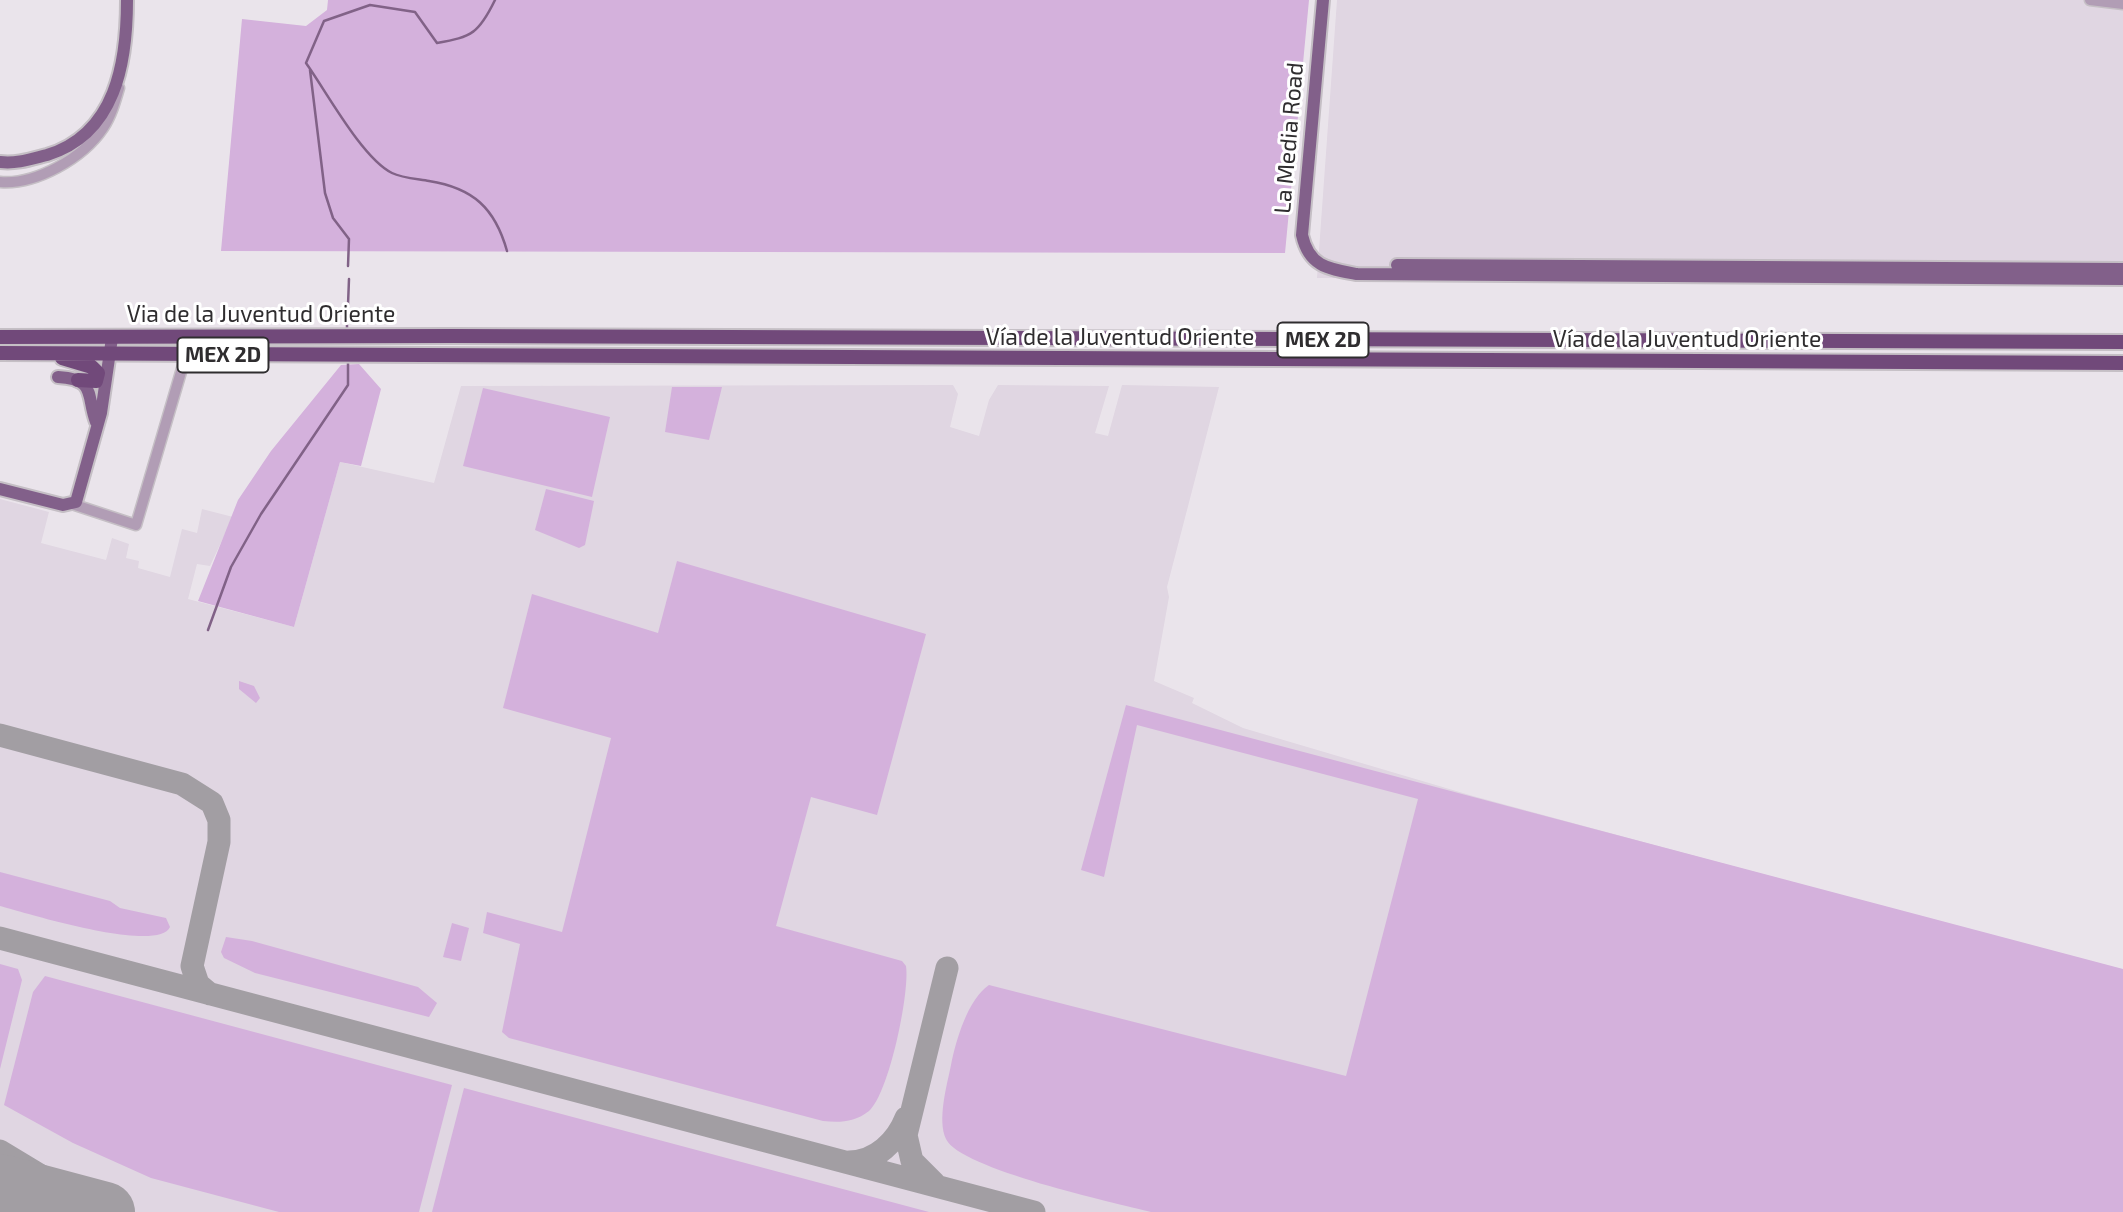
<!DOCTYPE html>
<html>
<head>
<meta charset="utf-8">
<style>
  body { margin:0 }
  canvas { display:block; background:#eae4eb }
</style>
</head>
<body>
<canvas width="2123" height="1212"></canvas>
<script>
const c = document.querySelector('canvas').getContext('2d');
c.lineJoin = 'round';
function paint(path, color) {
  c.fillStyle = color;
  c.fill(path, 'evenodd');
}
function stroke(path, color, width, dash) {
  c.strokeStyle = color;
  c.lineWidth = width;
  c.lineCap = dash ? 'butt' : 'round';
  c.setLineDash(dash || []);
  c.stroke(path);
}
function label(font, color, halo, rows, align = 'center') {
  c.font = font + ' "Exo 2",sans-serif';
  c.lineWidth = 6;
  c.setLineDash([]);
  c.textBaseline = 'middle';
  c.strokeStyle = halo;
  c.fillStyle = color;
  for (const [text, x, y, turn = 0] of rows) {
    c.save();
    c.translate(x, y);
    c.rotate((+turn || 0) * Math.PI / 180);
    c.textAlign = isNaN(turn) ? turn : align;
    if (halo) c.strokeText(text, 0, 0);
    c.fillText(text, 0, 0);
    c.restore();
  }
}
paint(new Path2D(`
  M 1337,0 L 2123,0 L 2123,282 L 1317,278 Z
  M 953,385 L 958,394 L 950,427 L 979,436 L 989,400 L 998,385 L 1109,386 L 1095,433 L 1108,436 L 1122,385 L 1219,387 L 1167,587 L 1169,597 L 1154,681 L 1194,698 L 1192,703 L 1243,728 L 1473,796 L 1999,938 L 2123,1212 L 0,1212 L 0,499 L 49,512 L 41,543 L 106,560 L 112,538 L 129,544 L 126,558 L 139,561 L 138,568 L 170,577 L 182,529 L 197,533 L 202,509 L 233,517 L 210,566 L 197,564 L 188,599 L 294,627 L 340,462 L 434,483 L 461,386 Z`), '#e0d6e2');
paint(new Path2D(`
  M 328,0 L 1309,0 L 1285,253 L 221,251 L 242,19 L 306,26 L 327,10 Z
  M 359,364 L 381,389 L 361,466 L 340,462 L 294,627 L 198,601 L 238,500 L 271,451 L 341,365 Z
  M 672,387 L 722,387 L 709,440 L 665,432 Z
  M 483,388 L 610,417 L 592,497 L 463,466 Z
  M 546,489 L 594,501 L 585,545 L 579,548 L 535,530 Z
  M 677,561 L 926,634 L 877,815 L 811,797 L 776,926 L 902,961 L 906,966 C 910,992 889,1094 869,1111 C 855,1122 840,1123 823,1121 L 509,1038 L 502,1032 L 520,944 L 483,933 L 487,912 L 562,932 L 611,738 L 503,708 L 532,594 L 658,633 Z
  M 239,681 L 254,686 L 260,698 L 256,703 L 239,689 Z
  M 1126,705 L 2123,969 L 2123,1212 L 1151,1212 C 1115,1203 960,1169 946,1139 C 937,1120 947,1085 951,1065 C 956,1040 968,999 989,985 L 1346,1076 L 1418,799 L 1137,725 L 1104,877 L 1081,870 Z
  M 0,872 L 110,901 L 120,908 L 166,918 L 170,927 C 158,954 26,913 0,906 Z
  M 452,923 L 469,928 L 461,961 L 443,957 Z
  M 226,937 L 252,941 L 418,987 L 437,1003 L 429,1017 L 255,973 L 224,958 L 221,952 Z
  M 0,964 L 18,969 L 22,980 L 0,1069 Z
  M 45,976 L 452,1085 L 419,1212 L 279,1212 L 151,1178 L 73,1143 L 4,1105 L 33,992 Z
  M 464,1088 L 929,1212 L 432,1212 Z`), '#d4b1dc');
stroke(new Path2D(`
  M 495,0 C 479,33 472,37 437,43 L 415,12 L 370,5 L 324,21 L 306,63 C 326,91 362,158 392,173 C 402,178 418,179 429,181 C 473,188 495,208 507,251
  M 310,70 L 325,193 L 333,218 L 349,239 L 348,266
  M 348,305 L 349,279
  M 347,316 L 347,330
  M 208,630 L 231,567 L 261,514 L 348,385 L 348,358`), '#816287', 2.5);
stroke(new Path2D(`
  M 0,735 L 182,784 L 212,803 L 219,820 L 219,842 L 192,966 L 198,984 L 210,994
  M 0,938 L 1034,1212
  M 0,1151 L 53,1183 L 120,1212
  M 849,1162 C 876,1162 897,1141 906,1118
  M 934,1183 L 912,1161 L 906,1135 L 947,968`), '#a29ea3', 23);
stroke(new Path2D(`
  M 0,1184 L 105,1212`), '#a29ea3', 60);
const minor = new Path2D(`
  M 2090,0 L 2123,4
  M 0,182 C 36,185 83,158 103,128 C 111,116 115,102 119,88
  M 72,504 L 136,525 L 186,355`);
const major = new Path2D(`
  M 1323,0 L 1302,235 C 1309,267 1329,269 1357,274 L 2123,279
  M 0,162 C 17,164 31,159 47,155 C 116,134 127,62 127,0
  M 1397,265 L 2123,269
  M 58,377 C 97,379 86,396 96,422
  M 0,489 L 63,505 L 76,502 L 101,413 L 112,338`);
const highway = new Path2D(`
  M 0,337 L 453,336 L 2123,342
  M 0,353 L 2123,363
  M 62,358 L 92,367 L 98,373 L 96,381 L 78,380`);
stroke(minor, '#c5bfc5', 13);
stroke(major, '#c5bfc5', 16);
stroke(highway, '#c5bfc5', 18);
stroke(minor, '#b19db5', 10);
stroke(major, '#82608a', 12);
stroke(highway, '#71497a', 14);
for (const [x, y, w] of [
  [1323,340,91],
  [223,355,91]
]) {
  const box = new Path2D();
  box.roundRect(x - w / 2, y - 17.5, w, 35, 5);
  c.fillStyle = '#fff';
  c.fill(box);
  stroke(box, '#2f2d2f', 2);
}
label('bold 21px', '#2f2d2f', null, [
  ["MEX 2D",1323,340],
  ["MEX 2D",223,355]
]);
label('23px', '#2f2d2f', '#fff', [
  ["La Media Road",1289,138,-85],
  ["Via de la Juventud Oriente",261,314],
  ["Vía de la Juventud Oriente",1120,337],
  ["Vía de la Juventud Oriente",1687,339]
]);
</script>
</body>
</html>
